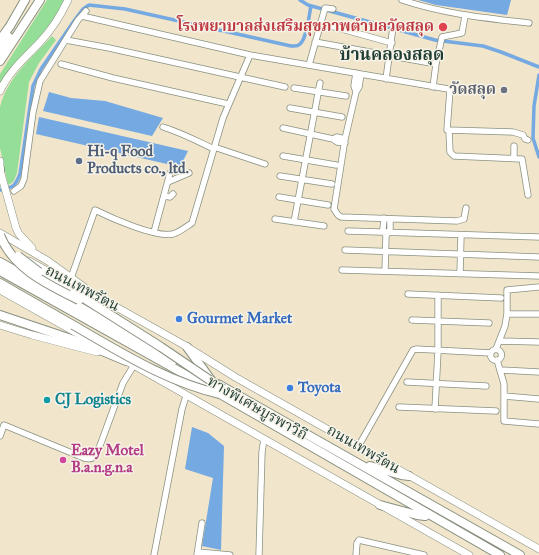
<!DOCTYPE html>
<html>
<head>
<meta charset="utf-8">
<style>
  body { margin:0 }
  canvas { display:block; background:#f1e5cb }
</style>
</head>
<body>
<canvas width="539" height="555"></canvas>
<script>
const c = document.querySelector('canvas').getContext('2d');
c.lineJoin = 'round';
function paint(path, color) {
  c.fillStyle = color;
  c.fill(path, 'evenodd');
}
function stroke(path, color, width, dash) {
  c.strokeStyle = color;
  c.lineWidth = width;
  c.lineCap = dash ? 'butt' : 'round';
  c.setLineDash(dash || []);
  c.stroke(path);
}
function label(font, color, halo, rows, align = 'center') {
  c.font = font + ' "IM FELL Great Primer","Noto Serif Thai",serif';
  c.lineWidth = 3;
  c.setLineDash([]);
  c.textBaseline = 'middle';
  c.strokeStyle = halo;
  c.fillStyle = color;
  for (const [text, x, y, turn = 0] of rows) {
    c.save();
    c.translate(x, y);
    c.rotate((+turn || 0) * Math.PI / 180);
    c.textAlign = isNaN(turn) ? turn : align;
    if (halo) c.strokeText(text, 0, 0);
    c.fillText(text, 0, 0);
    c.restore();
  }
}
paint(new Path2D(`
  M 47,0 L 69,0 L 12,73 L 0,95 L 0,74 Z
  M 52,36 L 56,40 L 39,63 L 29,82 L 17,173 C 15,178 14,183 8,185 L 0,148 L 0,107 C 7,78 32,57 52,36 Z`), '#95de98');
paint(new Path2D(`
  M 418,0 L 511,0 L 507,15 L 436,5 Z
  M 49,92 L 71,98 L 105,101 L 163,118 L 152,136 L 43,111 Z
  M 39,117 L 188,151 L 180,167 L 36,134 Z
  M 192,427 L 208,433 L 224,446 L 221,550 L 202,546 L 213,478 L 185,469 Z`), '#75a9e2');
stroke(new Path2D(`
  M 300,0 L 308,5 L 435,40 L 483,46 L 501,52 L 539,67
  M 539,75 L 534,106 L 533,138 L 539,157
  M 0,190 C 13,187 15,187 20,174 L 33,86 L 41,69 L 74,21 L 83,9 L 89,5 L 125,9 L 291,46 C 294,46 297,47 300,44 C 307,38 309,15 311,6`), '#75a9e2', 3.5);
const minor = new Path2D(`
  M 402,0 C 444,14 485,18 529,23
  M 82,16 L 250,55 L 454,90
  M 320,23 L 392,43
  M 66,40 L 109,48 L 285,87
  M 315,42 L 436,64
  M 61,64 L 113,78 L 228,104
  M 309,65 L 325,8 L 333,9
  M 356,73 L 354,86 L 356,92 L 359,87 L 361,74
  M 386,79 L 393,27
  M 433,87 L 436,64 L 442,37 L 462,33 L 465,16
  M 294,88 L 346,96
  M 450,90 L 447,130 L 513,132 L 523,135 L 525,139 L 528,140
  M 356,92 L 345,139 L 334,209 L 338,215 L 341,217 L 457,221 L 464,219 L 466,208
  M 290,108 L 342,117
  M 163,127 C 182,133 197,141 214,149
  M 283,128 L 333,139
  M 449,131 L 450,152 L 454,156 L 522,159 L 528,195
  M 345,143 L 337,142 L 333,139 L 337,137 L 345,139
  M 514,146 L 514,158
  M 214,147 L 265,164
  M 283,156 L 336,165
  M 280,176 L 332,184
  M 168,182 L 189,173
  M 14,191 L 21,186 L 24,179 L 33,112 L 40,81 L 78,20 L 86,11
  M 164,196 L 170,197 L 173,194
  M 279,197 L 328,205
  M 384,218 L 383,229 L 386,236 L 390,229 L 390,219
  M 275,219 L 324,226
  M 294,222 L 320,83
  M 348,231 L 539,237
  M 154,232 L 170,173
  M 345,250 L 539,257
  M 342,270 L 539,276
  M 385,271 L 386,236
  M 460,274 L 461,235
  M 71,278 L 95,210 C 111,218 156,238 173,234 C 180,232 187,226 192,223 L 223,118 L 250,55
  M 408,294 L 501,298
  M 507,314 L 539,314
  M 412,320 L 489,323
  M 500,341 L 539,342
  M 496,349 L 505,326 L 507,314 L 507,290 L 539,287
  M490.5 355a5.5 5.5 0 1 1 11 0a5.5 5.5 0 1 1-11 0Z
  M 497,360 L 504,384 L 504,421 L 539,424
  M 501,370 L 539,372
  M 407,382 L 486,386
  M 504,396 L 539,399
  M 399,407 L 496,411
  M 435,409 L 438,351 L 438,295
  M 0,436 L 4,425 L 84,458 C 92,460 94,458 98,451 L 123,383 L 134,365
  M 358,447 L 413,350 L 416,349 L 491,353
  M 198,552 L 230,555
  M 154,555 L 182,409 L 186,396
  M 197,555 L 202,523
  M 259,555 L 262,452 L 264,439
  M 356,555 L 357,543 L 359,540 L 424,555`);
const major = new Path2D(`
  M 0,91 C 9,71 26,57 41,41 C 52,29 61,15 68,0
  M 0,161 L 0,170 L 16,228 L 19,234 L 32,248
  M 0,233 L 48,261 L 84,287
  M 29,261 L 80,289 L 102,299 L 184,345 L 235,377 L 539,549
  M 0,290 L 105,349
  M 0,325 L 32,335 L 97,352
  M 121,358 L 469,555`);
const highway = new Path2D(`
  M 0,40 L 10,26 L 25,0
  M 0,50 L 9,37
  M 0,61 L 40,0
  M 0,169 L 0,170
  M 0,262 L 174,360
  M 0,271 L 220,394 L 500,555
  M 45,276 L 67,288
  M 0,283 L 73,325
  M 0,315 L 83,343 L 126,361
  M 187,347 L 211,380
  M 218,384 L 520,555
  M 370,466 L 401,475 L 409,476
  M 380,505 L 417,515 L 425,516`);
stroke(minor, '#889180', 7);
stroke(major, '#889180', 8);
stroke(highway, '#889180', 10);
stroke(minor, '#fff', 5.5);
stroke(major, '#fff', 7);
stroke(highway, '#fff', 8);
const highwayBridge = new Path2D(`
  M 0,235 C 13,269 49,285 79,300
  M 18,256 L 39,272
  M 74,292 L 161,347 L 223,389
  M 73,325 C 120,352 167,382 220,394`);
stroke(highwayBridge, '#889180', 10, []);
stroke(highwayBridge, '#fff', 8);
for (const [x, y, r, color] of [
  [443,27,5,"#e0444e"],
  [504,90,4,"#6b7280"],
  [79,161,4,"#5c6f8a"],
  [179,319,4,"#3f7fe0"],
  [290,388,4,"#3f7fe0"],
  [47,400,4,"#0f9aa8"],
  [63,460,4,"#d1479c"]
]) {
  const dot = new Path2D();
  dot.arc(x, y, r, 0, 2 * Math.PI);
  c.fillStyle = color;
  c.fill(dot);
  stroke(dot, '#f7f3e8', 1.5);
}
label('bold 15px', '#be3a42', '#f7f3e8', [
  ["โรงพยาบาลส่งเสริมสุขภาพตำบลวัดสลุด",434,27]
], 'right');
label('bold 15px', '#5b616d', '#f7f3e8', [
  ["วัดสลุด",496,90]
], 'right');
label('bold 15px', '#4e5e75', '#f7f3e8', [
  ["Hi-q Food",87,152],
  ["Products co., ltd.",87,169]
], 'left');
label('15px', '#1f3d34', '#f7f3e8', [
  ["ถนนเทพรัตน",82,289,28],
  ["ทางพิเศษบูรพาวิถี",257,409,30],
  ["ถนนเทพรัตน",363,450,30]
]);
label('bold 15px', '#366cbe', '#f7f3e8', [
  ["Gourmet Market",187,319],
  ["Toyota",298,388]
], 'left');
label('bold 15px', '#0d838f', '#f7f3e8', [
  ["CJ Logistics",55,400]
], 'left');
label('bold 15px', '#b23c85', '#f7f3e8', [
  ["Eazy Motel",71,451],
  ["B.a.n.g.n.a",71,468]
], 'left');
label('bold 17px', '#1f3d34', '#f7f3e8', [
  ["บ้านคลองสลุด",392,56]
]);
</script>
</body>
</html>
